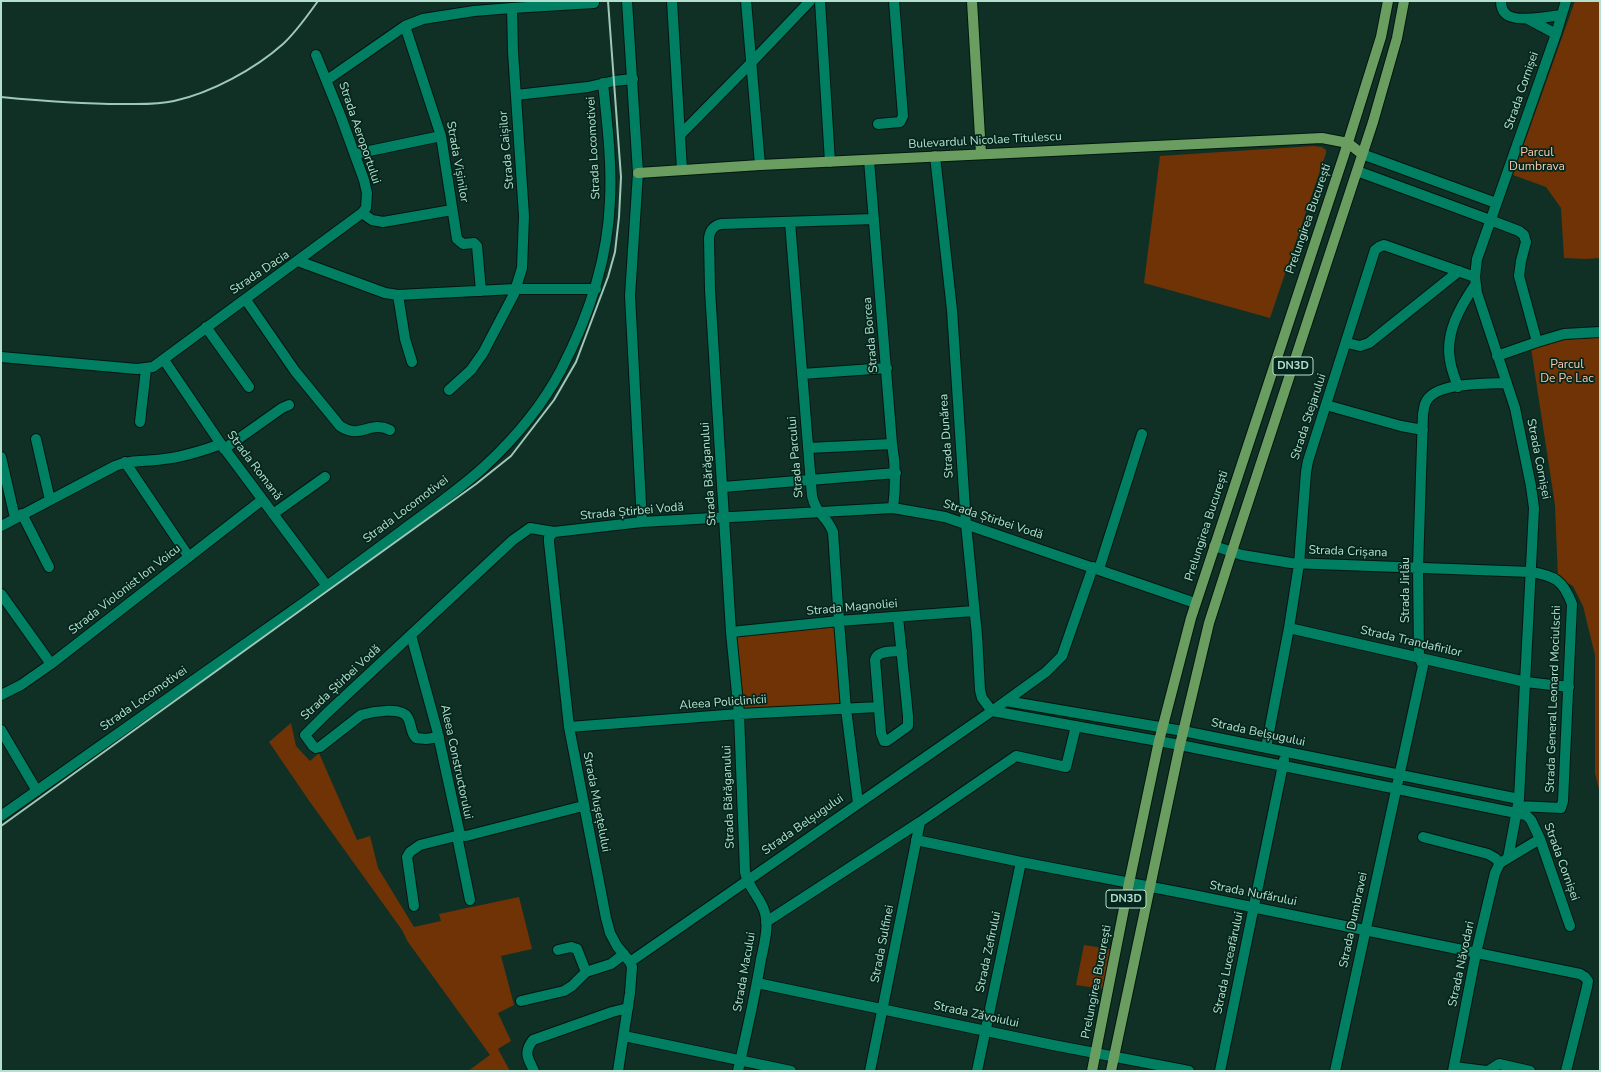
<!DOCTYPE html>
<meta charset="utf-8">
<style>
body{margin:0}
#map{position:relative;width:1601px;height:1072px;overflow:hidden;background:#103026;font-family:"Nunito Sans",sans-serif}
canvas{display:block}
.frame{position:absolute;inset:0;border:2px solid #b4e1cf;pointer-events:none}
</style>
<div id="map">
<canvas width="1601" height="1072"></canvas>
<div class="frame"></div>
</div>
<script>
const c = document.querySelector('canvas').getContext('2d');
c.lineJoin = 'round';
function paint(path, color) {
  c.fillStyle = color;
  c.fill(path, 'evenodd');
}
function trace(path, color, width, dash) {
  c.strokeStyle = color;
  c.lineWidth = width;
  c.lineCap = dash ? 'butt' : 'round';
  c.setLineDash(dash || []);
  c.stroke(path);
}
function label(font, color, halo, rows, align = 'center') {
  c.font = font + ' "Nunito Sans",sans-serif';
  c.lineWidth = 3.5;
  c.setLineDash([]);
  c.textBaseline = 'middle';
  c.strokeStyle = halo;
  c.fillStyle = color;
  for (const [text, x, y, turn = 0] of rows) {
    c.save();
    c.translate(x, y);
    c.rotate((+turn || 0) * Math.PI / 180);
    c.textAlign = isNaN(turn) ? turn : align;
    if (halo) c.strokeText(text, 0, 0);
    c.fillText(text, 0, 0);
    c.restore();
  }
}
const green = new Path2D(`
 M1575,1H1600V258L1587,259L1564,258L1561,208L1546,187L1513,175Z
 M1313,146L1322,147L1326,150V153L1270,318L1144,283L1160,156Z
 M1600,335V793L1595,773V655L1583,606L1573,586L1558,578L1555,505L1531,348L1551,339Z
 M839,621L846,709L739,714L731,632Z
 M291,723L296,746L310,761L319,753L357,840L370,836L378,868L414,927L441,921L439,914L519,897L532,949L501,956L514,1005L498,1013L511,1041L498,1049L510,1071H468L490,1055L408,942L402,930L310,802L269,742Z
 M1084,945L1110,949L1103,989L1076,985Z`);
const minor = new Path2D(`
 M627,1L638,173L630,296L642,522
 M672,1L682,170
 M746,1L760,165
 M820,1L830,162
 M1501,1C1501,5 1502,10 1505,13C1513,23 1549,17 1561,15
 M1528,19L1556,34
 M405,26L441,136L457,239L463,244L474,243L477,246L481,291
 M327,80L405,26L423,19L474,11L512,8L594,3
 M516,95L588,87L614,81L633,79
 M878,124L900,122L903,116L894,1
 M681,134L750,64L810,1
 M355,154L441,136
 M1362,154L1496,203
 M869,160L892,444C896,466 896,485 893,508
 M1357,171L1490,220L1519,231L1524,235L1526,242L1521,261L1519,276L1537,342L1497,356
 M362,213L372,220L383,222L452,210
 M790,222L812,496C816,514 826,515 833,532L839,621L846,709L858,803
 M298,261L385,293L398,295L515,289H596
 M398,295L405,339L412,362
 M246,300L295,371L340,426C361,440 369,420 390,430
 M206,327L249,387
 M1537,342L1564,334L1600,332
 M1347,343L1360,346L1369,343L1459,271
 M1,357L137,369L153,367L362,213L366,208L367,193L364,180L341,117L316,55
 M164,360L221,444L327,586
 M802,374L887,368
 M1458,387C1455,378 1451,369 1450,360C1445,333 1460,307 1475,285
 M449,390L471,370L483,353L514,294L522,268L524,216L513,52L512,8
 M1326,405L1401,426L1423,430
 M140,422L146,369
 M36,439L50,500
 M808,448L892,444
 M224,449L282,408L289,405
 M1,457L15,518
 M125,462L189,557
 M723,487L896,473
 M22,514L49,567
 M273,514L325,477
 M1,526L115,466C131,459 147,462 164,459C183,457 202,451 221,444
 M554,532L549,537V542L569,727L606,918L610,933L617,946L630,962L632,967L630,993L618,1071
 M1214,546L1242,555L1291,563L1531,572C1555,576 1563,580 1572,604L1563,801L1561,808L1518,806
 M1093,567L1062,656L1046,672L992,711L1180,745L1526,815L1531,820L1540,839L1570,926
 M1099,569L1142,434
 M1,594L51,664
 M898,617L908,716V726L887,741H884L881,733L875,660C877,650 893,652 902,651
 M1289,628L1526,682L1569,687
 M731,632L839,621L974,611
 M411,635L437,730L460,835
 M1,695L21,685L51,664L262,500
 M1006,701L1183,731L1519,799
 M569,727L739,714L879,707
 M1,730L37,791
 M439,737L426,739L416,738C410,732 412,725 408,718C402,706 371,712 361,715L320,747L316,748L313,746L305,735L327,713L513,540L530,528L554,532L642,522L893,508L945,517L1195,603
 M1266,748L1289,628L1299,564L1306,472L1308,461L1375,250L1379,247L1384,245L1475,277
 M1,816C96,748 193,681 289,613C326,587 363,559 400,532C428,511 459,490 485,466C514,439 542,406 561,370C588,318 608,260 610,200C612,161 607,122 603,83
 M457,836L470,900
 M1423,837L1488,854L1495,858L1500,863
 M916,840L1021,862L1193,895L1580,974L1585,977L1588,981L1587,987L1566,1071
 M1508,858L1519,799L1534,508L1531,486L1515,408L1477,293L1475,277L1477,259L1556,34L1566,1
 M414,906L407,857L410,852L420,845L460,835L466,836L583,806
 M766,922L920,822L1016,756L1066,767L1076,726
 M558,950L571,947L577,949L586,972
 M630,962L992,711L982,698L980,690L977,635L966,524L952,310L935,156
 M757,983L1053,1045L1189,1071
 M521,1001L564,991L572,986L586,972L611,964L624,954
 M624,1036L791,1071
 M1454,1067L1486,1071
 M534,1071C528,1058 523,1053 533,1040L612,1012L628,1008
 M738,1071C746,1034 755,997 761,959C764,945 769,927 765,913C761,898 748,888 745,872L739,714L731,632L710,290L709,238C710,230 713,226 721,224L874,219
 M870,1071L920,822
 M977,1071L1021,862
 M1220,1071L1284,760
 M1335,1071L1423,666L1419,657L1418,567L1423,414C1424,410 1424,405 1426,402C1435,382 1487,384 1506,383
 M1453,1071L1476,953L1495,873L1500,863L1540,839
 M1488,1071L1499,1064L1530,1071`);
const major = new Path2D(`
 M972,1L981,154
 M638,173L760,165L1322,138L1348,143L1362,154
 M1092,1071L1129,883L1159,741L1191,618L1344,155L1381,37L1388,1
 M1111,1071L1180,745L1209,623L1236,539L1373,122L1397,38L1404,1`);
const rail = new Path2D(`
 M1,97C42,101 82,104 122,104C139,104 157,105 174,101C211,93 255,69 283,44C297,31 307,16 318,1
 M1,826L476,484L511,456L554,400L576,362L608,277L615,252L619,217L621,177L608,1`);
const shields = [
 [1293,366,40],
 [1126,899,40]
];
const shieldNames = [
 ["DN3D",1293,366],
 ["DN3D",1126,899]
];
const streetNames = [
 ["Strada Cornișei",1522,91,-71],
 ["Strada Aeroportului",359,133,71],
 ["Bulevardul Nicolae Titulescu",985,141,-3],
 ["Strada Locomotivei",594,148,-93],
 ["Strada Caișilor",507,150,-95],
 ["Strada Vișinilor",457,162,80],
 ["Prelungirea București",1309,219,-71],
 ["Strada Dacia",260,273,-34],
 ["Strada Borcea",871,335,-95],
 ["Strada Stejarului",1309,417,-72],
 ["Strada Dunărea",947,436,-94],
 ["Strada Parcului",796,457,-95],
 ["Strada Cornișei",1538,459,79],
 ["Strada Romană",254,466,53],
 ["Strada Bărăganului",709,474,-94],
 ["Strada Locomotivei",406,510,-37],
 ["Strada Știrbei Vodă",632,512,-5],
 ["Strada Știrbei Vodă",993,520,18],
 ["Prelungirea București",1207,526,-72],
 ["Strada Crișana",1348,552,2],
 ["Strada Violonist Ion Voicu",125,590,-38],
 ["Strada Jirlău",1406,590,-90],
 ["Strada Magnoliei",852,608,-5],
 ["Strada Trandafirilor",1411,642,13],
 ["Strada Știrbei Vodă",341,683,-43],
 ["Strada Locomotivei",144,699,-35],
 ["Strada General Leonard Mociulschi",1554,699,-88],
 ["Aleea Policlinicii",723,703,-4],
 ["Strada Belșugului",1258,733,12],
 ["Aleea Constructorului",456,762,78],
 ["Strada Bărăganului",729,797,-92],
 ["Strada Mușețelului",596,802,79],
 ["Strada Belșugului",803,825,-35],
 ["Strada Cornișei",1561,862,70],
 ["Strada Nufărului",1253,894,11],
 ["Strada Dumbravei",1354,920,-78],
 ["Strada Sulfinei",883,944,-79],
 ["Strada Zefirului",989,952,-78],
 ["Strada Luceafărului",1229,963,-78],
 ["Strada Năvodari",1462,964,-78],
 ["Strada Macului",745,972,-80],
 ["Prelungirea București",1097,982,-79],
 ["Strada Zăvoiului",976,1015,12]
];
const parkNames = [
 ["Parcul",1537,153],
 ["Dumbrava",1537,167],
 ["Parcul",1567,365],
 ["De Pe Lac",1567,379]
];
paint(green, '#703306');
trace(minor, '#00170f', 12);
trace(major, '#00170f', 12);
trace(minor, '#007f62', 10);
trace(major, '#6a9e61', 10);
trace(rail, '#9ec9b8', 2);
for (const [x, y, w] of shields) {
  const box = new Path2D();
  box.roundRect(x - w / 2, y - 9, w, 18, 3);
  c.fillStyle = '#05261c';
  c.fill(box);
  trace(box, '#b4e1cf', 1);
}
label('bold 11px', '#b4e1cf', null, shieldNames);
label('12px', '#b4e1cf', '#05261c', streetNames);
label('12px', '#fcc7aa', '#05261c', parkNames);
</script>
